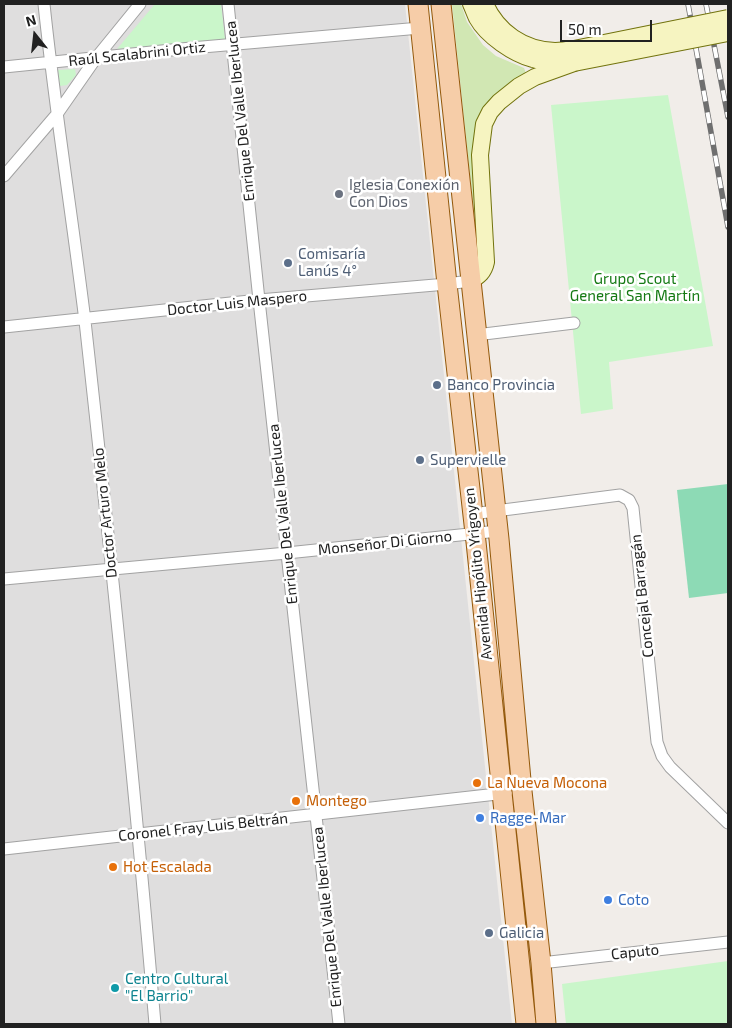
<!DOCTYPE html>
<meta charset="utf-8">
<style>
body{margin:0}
#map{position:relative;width:732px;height:1028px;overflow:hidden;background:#f1ede9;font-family:"Exo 2",sans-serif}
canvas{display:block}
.frame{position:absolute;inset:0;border:5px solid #212121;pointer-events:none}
.north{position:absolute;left:10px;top:10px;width:50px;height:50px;-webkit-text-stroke:4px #fff;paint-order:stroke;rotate:344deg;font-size:14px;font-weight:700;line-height:20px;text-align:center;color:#212121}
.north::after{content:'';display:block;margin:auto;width:18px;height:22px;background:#212121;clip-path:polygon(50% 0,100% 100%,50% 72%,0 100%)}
.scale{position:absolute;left:560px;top:20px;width:92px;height:22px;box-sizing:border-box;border:2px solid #212121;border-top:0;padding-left:6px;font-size:15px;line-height:18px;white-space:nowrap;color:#212121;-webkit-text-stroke:4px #fff;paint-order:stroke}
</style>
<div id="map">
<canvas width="732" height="1028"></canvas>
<div class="frame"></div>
<div class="north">N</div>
<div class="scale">50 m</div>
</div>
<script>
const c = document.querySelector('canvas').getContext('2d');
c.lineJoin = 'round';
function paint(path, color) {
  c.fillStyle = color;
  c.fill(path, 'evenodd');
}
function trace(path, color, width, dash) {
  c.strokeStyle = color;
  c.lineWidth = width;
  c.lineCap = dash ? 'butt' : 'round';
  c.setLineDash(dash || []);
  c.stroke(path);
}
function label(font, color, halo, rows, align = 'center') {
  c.font = font + ' "Exo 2",sans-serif';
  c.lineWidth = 5;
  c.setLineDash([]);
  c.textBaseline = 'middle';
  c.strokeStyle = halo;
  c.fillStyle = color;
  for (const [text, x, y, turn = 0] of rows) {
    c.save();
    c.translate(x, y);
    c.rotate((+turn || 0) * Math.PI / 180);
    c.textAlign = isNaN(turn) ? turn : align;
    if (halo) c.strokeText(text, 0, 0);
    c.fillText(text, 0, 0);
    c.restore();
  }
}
const residential = new Path2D(`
 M4,4H405L512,1024H4Z`);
const grass = new Path2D(`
 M452,4H461L467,22L483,45L496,56L524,68L526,73L518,79L476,128L473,142L474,215Z`);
const park = new Path2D(`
 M155,4H221L225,39L117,49Z
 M75,69L76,75L67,85L60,86L58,70Z
 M668,95L713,346L609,362L613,409L581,414L551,105Z
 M728,961V1024H566L562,984Z`);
const pitch = new Path2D(`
 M728,484V593L689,598L677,490Z`);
const minor = new Path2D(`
 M44,4C55,110 72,215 85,321C111,555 135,790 155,1024
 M228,4L259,300L339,1024
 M4,67L191,48L420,28
 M4,176L57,114L96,58L140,4
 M4,327L259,300L447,284L470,281
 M476,335L574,323
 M472,514L620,495L629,500L633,508L657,742L662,756L670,767L728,823
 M4,579L287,553L498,531
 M4,849L506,793
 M541,963L728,942`);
const secondary = new Path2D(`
 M471,4C473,8 475,14 477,18C487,36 514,54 533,59C543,62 554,62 564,63
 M485,4C498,32 523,50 555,51C561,51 568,50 574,49
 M470,281C479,276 484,272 486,262L480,155L484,124L490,112L499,102L519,86L535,77L574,63`);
const primary = new Path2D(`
 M418,4L447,284L476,542L526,1024
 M441,4L499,539L522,791L541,963L546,1024`);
const rail = new Path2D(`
 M688,4L728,227
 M706,4L728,117`);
const secondaryBridge = new Path2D(`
 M574,49L728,18
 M574,63L728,33`);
const markers = [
 [339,194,5,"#6b7280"],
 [288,263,5,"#5c6f8a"],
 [437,385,5,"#5c6f8a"],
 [420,460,5,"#5c6f8a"],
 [477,783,5,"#e8710a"],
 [296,801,5,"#e8710a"],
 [480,818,5,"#3f7fe0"],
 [113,867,5,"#e8710a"],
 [608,900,5,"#3f7fe0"],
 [489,933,5,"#5c6f8a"],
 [115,988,5,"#0f9aa8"]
];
const streetNames = [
 ["Raúl Scalabrini Ortiz",137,54,-6],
 ["Enrique Del Valle Iberlucea",240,111,-96],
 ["Doctor Luis Maspero",237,303,-6],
 ["Doctor Arturo Melo",105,513,-96],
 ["Enrique Del Valle Iberlucea",283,514,-96],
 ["Monseñor Di Giorno",385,543,-6],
 ["Avenida Hipólito Yrigoyen",478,574,-96],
 ["Concejal Barragán",642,596,-96],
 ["Coronel Fray Luis Beltrán",203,827,-6],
 ["Enrique Del Valle Iberlucea",327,917,-96],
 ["Caputo",635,952,-6]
];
const worshipNames = [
 ["Iglesia Conexión",349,185],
 ["Con Dios",349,202]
];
const serviceNames = [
 ["Comisaría",298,254],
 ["Lanús 4°",298,271],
 ["Banco Provincia",447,385],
 ["Supervielle",430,460],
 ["Galicia",499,933]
];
const parkNames = [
 ["Grupo Scout",635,279],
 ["General San Martín",635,296]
];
const foodNames = [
 ["La Nueva Mocona",487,783],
 ["Montego",306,801],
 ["Hot Escalada",123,867]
];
const shopNames = [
 ["Ragge-Mar",490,818],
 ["Coto",618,900]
];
const cultureNames = [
 ["Centro Cultural",125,979],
 ["\"El Barrio\"",125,996]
];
paint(residential, '#dfdede');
paint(grass, '#d1e7b3');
paint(park, '#caf6ca');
paint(pitch, '#8ddab5');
trace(minor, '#a2a2a2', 13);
trace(secondary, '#72730d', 18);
trace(primary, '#94590b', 21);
trace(minor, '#fff', 11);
trace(secondary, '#f6f4c1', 16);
trace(primary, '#f6cda8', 19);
trace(rail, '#6f6f6f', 5.5);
trace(rail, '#fff', 4, [11]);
trace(secondaryBridge, '#72730d', 18, []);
trace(secondaryBridge, '#f6f4c1', 16);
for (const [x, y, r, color] of markers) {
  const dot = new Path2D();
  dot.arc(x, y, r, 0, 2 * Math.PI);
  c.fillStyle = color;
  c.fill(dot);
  trace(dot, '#fff', 2);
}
label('15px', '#212121', '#fff', streetNames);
label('15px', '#5b616d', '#fff', worshipNames, 'left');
label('15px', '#4e5e75', '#fff', serviceNames, 'left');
label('15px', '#157a14', '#fff', parkNames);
label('15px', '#c56008', '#fff', foodNames, 'left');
label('15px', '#366cbe', '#fff', shopNames, 'left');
label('15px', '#0d838f', '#fff', cultureNames, 'left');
</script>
